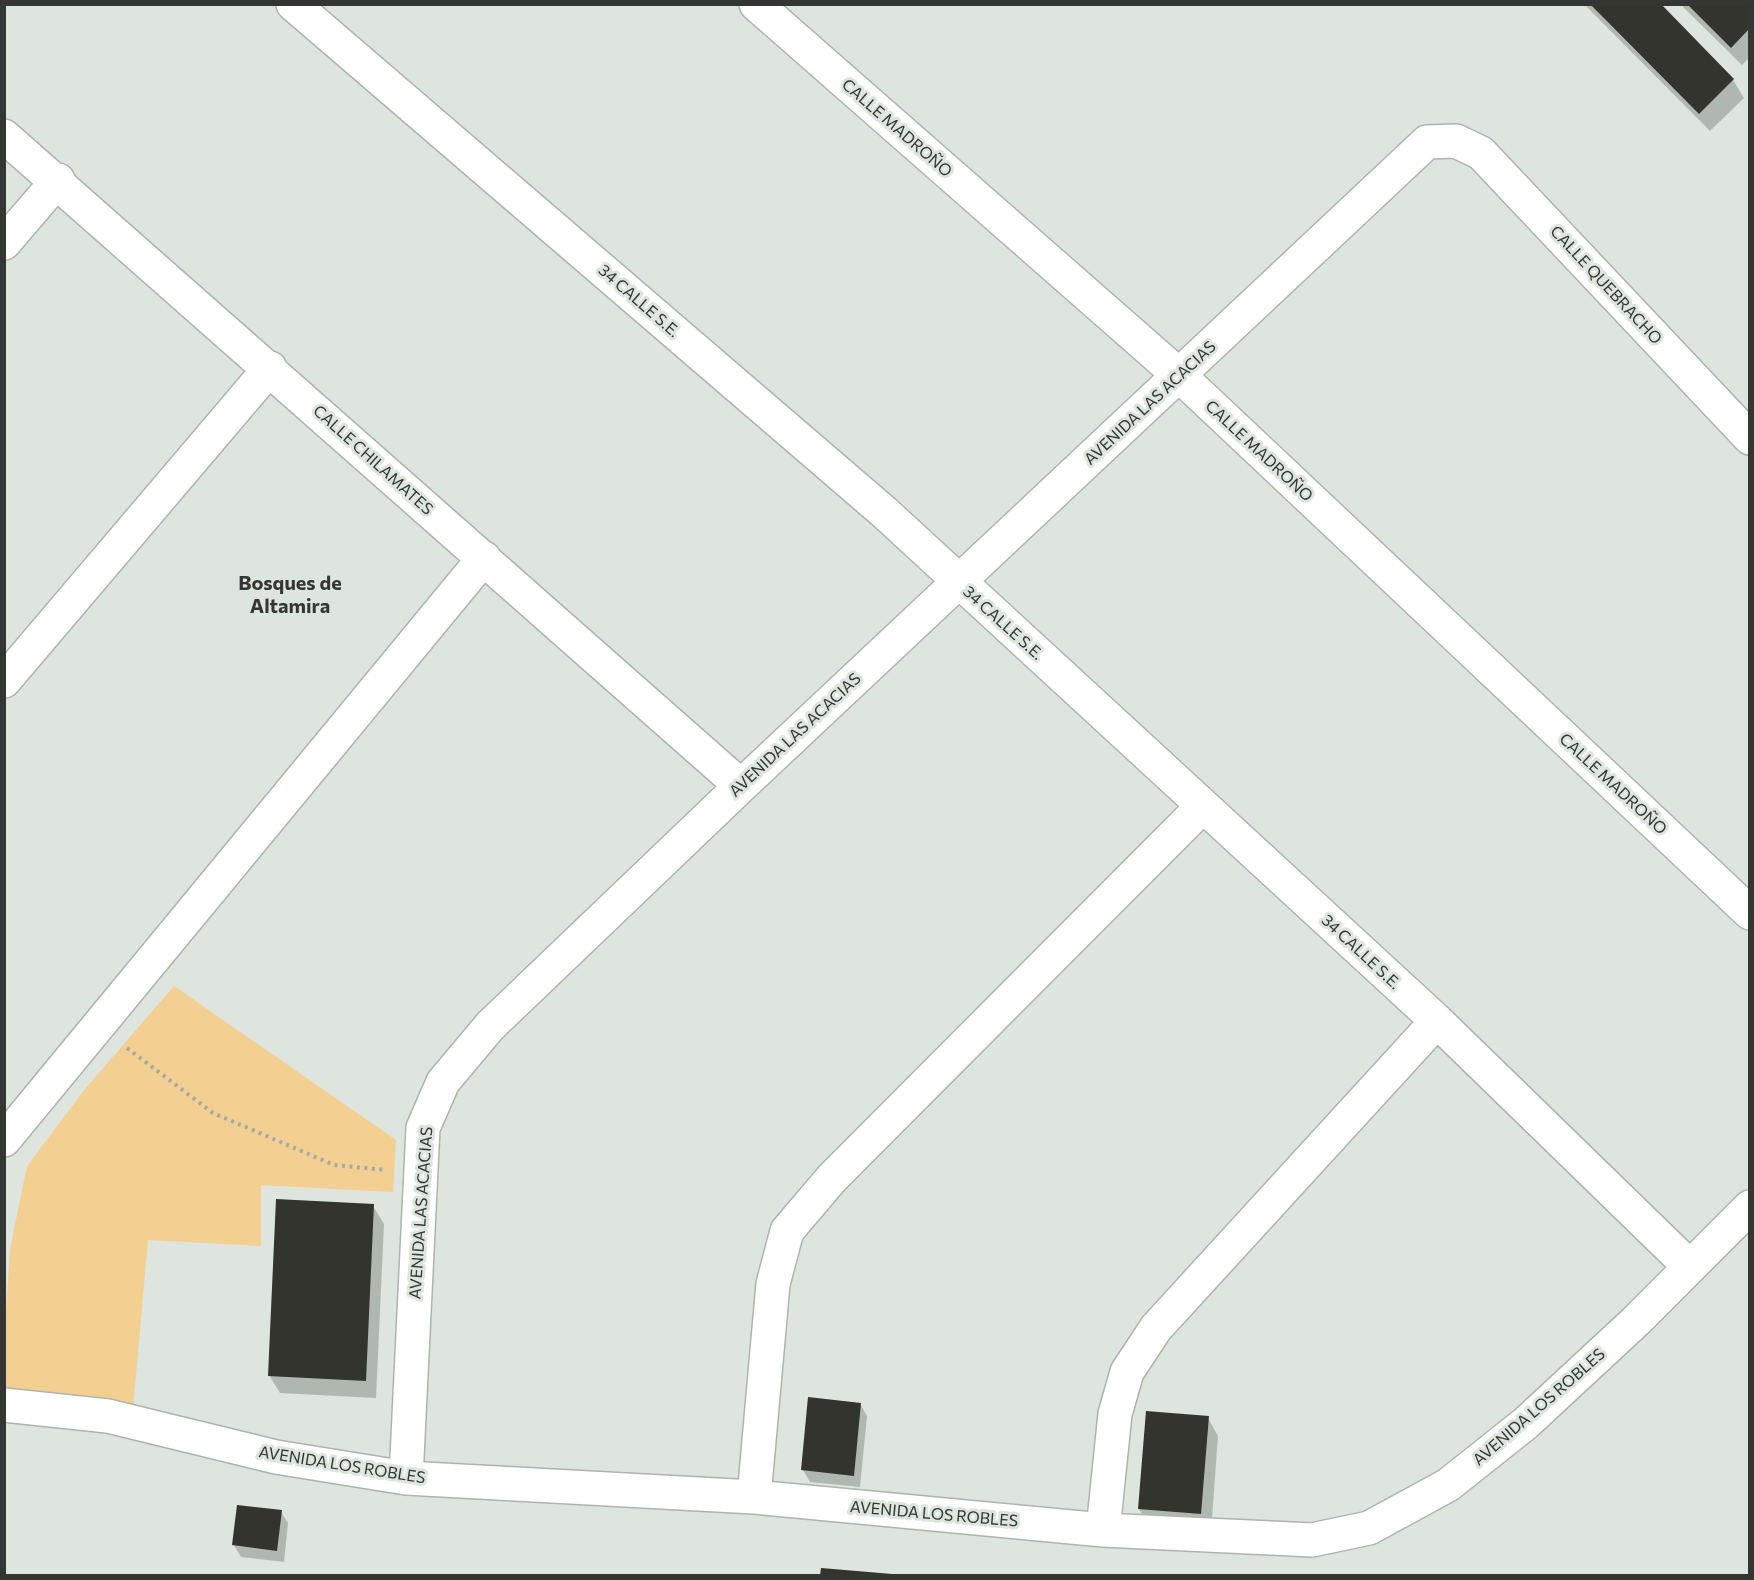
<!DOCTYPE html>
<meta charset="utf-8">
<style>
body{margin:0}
#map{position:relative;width:1754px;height:1580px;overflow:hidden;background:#dde5de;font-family:Commissioner,sans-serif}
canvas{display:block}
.frame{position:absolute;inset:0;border:6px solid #333633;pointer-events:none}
</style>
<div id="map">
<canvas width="1754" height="1580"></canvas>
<div class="frame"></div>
</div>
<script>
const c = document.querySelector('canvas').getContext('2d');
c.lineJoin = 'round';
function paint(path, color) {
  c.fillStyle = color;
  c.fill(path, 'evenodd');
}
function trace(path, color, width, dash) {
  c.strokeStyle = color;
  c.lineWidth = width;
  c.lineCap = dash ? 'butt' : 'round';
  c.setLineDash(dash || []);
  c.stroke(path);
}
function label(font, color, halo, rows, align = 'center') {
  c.font = font + ' Commissioner,sans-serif';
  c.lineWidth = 6;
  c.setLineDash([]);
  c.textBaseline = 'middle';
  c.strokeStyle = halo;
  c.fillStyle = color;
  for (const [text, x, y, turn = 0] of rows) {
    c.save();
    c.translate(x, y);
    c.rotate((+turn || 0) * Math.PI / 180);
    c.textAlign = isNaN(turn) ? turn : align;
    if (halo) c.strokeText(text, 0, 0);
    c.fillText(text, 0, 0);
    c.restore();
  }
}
const green = new Path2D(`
 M174,986L396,1140L393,1192L261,1185V1246L148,1240L133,1409L5,1388V1328L10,1249L27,1166L85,1089Z`);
const shadow = new Path2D(`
 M1584,4H1659L1733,80L1744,98L1710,131Z
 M1680,4H1750V57L1742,65Z
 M373,1206L384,1224L376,1398L280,1393L269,1375Z
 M860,1404L867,1416L860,1487L810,1482L803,1470Z
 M1208,1418L1218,1436L1211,1532L1150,1527L1139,1509Z
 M281,1512L288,1523L284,1562L241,1557L234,1545Z`);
const building = new Path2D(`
 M1590,4H1661L1734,79L1699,114Z
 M1687,4H1750V28L1731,48Z
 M276,1199L374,1204L366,1381L268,1376Z
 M808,1397L861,1403L854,1476L801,1470Z
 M1146,1411L1209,1416L1201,1514L1138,1509Z
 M237,1505L282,1510L277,1551L232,1545Z
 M821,1568L892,1574V1576H820Z`);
const path = new Path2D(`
 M127,1048L213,1113L334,1165L386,1170`);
const minor = new Path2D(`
 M293,4L884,512L1437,1021L1690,1267
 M756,4L1180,376L1750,913
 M4,136L741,786
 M4,243L58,180
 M4,681L270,368
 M4,1140L484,558
 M4,1405L108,1416L276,1457L406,1478L754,1497L1103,1530L1312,1540L1369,1528L1448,1485L1526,1423L1636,1321L1750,1207
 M406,1478L423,1128L443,1082L490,1026L741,786L1427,142L1456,141L1481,153L1750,438
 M754,1497L773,1284L787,1231L832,1178L1203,806
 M1103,1530L1115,1414L1127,1372L1156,1328L1437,1021`);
const streetNames = [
 ["CALLE MADROÑO",897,128,41],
 ["CALLE QUEBRACHO",1606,285,47],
 ["34 CALLE S.E.",639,301,41],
 ["AVENIDA LAS ACACIAS",1150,403,-43],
 ["CALLE MADROÑO",1259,451,43],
 ["CALLE CHILAMATES",373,460,42],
 ["34 CALLE S.E.",1003,623,42],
 ["AVENIDA LAS ACACIAS",795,735,-43],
 ["CALLE MADROÑO",1613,784,43],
 ["34 CALLE S.E.",1361,952,43],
 ["AVENIDA LAS ACACIAS",421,1213,-86],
 ["AVENIDA LOS ROBLES",1539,1407,-41],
 ["AVENIDA LOS ROBLES",342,1465,9],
 ["AVENIDA LOS ROBLES",934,1514,5]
];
const quarterNames = [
 ["Bosques de",290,583],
 ["Altamira",290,606]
];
paint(green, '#f3cf92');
paint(shadow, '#0003');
paint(building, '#33342d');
trace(minor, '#adb4ae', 36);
trace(path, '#a4aaa4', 4, [3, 4.5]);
trace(minor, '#fff', 33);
label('16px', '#333633', '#dde5de', streetNames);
label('bold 20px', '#333633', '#dde5de', quarterNames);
</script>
